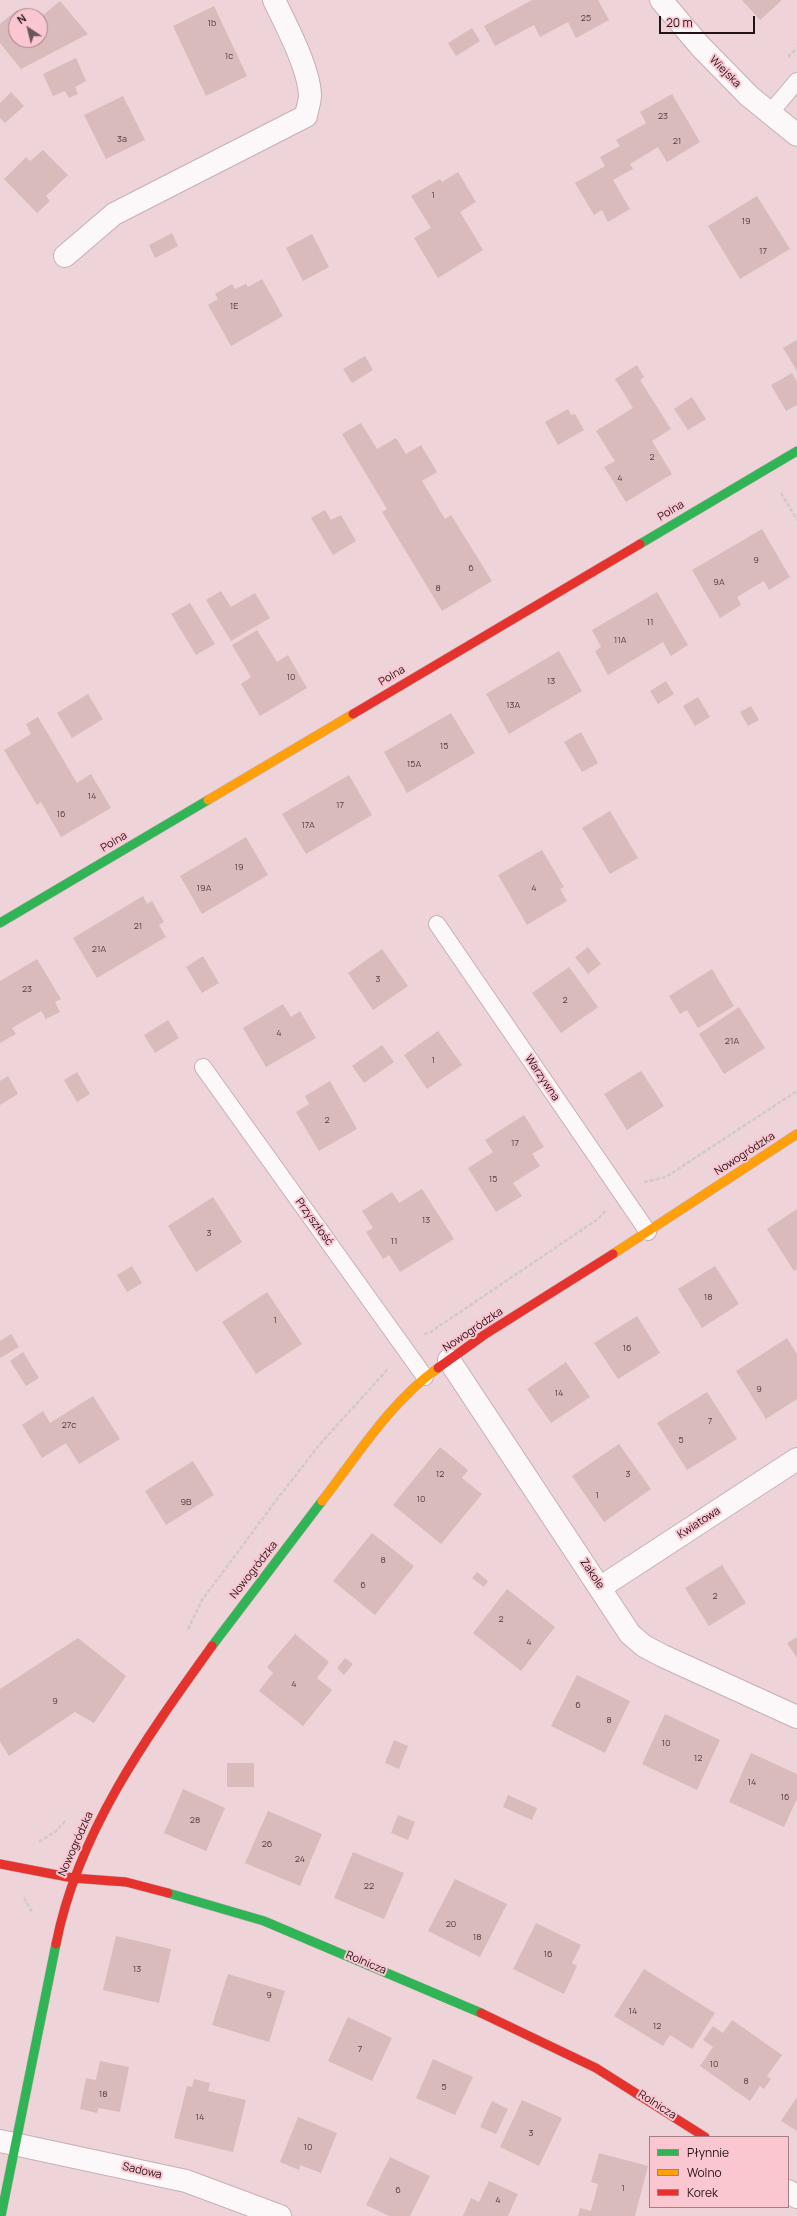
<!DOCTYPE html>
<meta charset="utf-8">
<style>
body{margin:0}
#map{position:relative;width:797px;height:2216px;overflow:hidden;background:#eed3d8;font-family:Manrope,sans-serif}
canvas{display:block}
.legend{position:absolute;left:649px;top:2136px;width:140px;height:72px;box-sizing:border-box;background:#fac7d1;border:1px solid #a47f86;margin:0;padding:5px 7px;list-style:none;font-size:12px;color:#231216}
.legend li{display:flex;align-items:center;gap:8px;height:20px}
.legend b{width:20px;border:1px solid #a47f86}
.north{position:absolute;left:8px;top:8px;width:40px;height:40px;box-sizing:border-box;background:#fac7d1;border:1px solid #a47f86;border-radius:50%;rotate:325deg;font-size:11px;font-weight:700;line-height:16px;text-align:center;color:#231216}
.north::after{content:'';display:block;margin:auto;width:14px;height:18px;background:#6a565a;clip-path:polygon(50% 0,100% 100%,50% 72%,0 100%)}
.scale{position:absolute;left:659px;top:16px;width:96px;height:18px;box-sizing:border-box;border:2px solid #231216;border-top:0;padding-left:5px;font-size:12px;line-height:14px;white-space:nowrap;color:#231216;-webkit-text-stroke:3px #fac7d1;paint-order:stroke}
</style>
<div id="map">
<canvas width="797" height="2216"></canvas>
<ul class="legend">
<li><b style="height:5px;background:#30b455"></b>Płynnie</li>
<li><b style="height:5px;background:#ff9f0a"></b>Wolno</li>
<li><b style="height:5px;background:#e5322d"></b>Korek</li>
</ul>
<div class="north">N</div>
<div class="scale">20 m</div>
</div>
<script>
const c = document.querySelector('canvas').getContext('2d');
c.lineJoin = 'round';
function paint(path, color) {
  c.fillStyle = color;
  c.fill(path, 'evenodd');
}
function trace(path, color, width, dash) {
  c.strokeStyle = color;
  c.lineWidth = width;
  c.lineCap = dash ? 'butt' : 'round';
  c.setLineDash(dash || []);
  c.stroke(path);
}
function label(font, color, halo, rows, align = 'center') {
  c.font = font + ' Manrope,sans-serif';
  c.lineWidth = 4;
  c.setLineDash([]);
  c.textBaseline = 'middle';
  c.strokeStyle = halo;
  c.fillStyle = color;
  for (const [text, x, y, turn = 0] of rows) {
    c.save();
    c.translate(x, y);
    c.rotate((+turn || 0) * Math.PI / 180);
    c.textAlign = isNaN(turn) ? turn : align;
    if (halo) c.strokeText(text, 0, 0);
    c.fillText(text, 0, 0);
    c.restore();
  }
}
const building = new Path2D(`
 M532,0H598L609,20L576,38L568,22L540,37L534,25L495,46L484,26Z
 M742,0H782L760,20Z
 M60,1L88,34L21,69L0,43V24L17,10L22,16H16V40H40V18Z
 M214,6L247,76L206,96L173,26Z
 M472,28L480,41L456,56L448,43Z
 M76,58L86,81L75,87L78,94L69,98L65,91L53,96L43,74Z
 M11,92L24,106L5,123L0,118V103Z
 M672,94L700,142L667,162L658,147L630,164L633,169L613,180L630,209L608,222L602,210L594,215L575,183L605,166L600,157L620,146L616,140L646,123L640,112Z
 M123,96L145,140L106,159L84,115Z
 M43,150L68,175L46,196L50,201L37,213L4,179L26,157L30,161Z
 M458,172L476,202L460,212L483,250L438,278L414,238L431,228L411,196L440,179L442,182Z
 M757,196L790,249L740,279L708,226Z
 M172,233L178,246L155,258L149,245Z
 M312,234L329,267L303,281L286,248Z
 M262,279L283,316L231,346L208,305L218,299L215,294L232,284L235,289L246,284L248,287Z
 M797,340V371L783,348Z
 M365,356L373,370L352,383L343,369Z
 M637,365L644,377L640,380L671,429L652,441L672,474L626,502L604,467L615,461L596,431L633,408L615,379Z
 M792,373L797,382V405L786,411L771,385Z
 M692,397L706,419L688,430L674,409Z
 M568,409L571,415L575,414L584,430L558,445L545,422Z
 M361,423L377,449L396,438L406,454L421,445L437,472L422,481L445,519L451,515L492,581L442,611L382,512L387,509L342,434Z
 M325,510L331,520L341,515L356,541L333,555L311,518Z
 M762,529L790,577L769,590L764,581L737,597L741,605L720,618L692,570Z
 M221,591L231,607L255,593L270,618L231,641L206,600Z
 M657,592L688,645L671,656L663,642L608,675L595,651L601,647L592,630Z
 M190,603L215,644L196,655L171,614Z
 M257,630L277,662L288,655L307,688L260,716L241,684L251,677L232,645Z
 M559,651L582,691L509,734L486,694Z
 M666,681L674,694L658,704L650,691Z
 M88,694L103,719L72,738L57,713Z
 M698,697L710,717L695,726L683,706Z
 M751,706L759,720L748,726L740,712Z
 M451,713L475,753L407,793L384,752Z
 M38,717L77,783L91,774L111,808L61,837L41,802L37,805L4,750L31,734L26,724Z
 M581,732L598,763L582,772L564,742Z
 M349,775L372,815L306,854L282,814Z
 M610,811L638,858L610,874L582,828Z
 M246,837L268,875L202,914L180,876Z
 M542,850L564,887L560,889L567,901L527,925L498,875Z
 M143,896L147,904L152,901L164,922L159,925L166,937L97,978L73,938Z
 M588,947L601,964L588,974L575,957Z
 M382,949L408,986L373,1010L348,973Z
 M203,956L219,983L202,993L186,967Z
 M37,959L61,999L55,1002L60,1012L46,1019L41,1011L12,1028L16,1034L0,1043V981Z
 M569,967L598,1007L561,1033L532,993Z
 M712,969L734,1006L698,1028L687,1010L680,1014L669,996Z
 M283,1004L291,1017L300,1011L316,1038L266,1067L243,1028Z
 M739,1007L765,1048L724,1074L699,1034Z
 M168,1020L179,1038L155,1053L144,1035Z
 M438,1031L462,1065L427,1089L404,1055Z
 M382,1045L394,1062L364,1083L352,1066Z
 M641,1071L664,1106L627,1130L604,1094Z
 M77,1072L90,1094L77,1102L64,1080Z
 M8,1076L18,1094L0,1105V1081Z
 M330,1081L357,1129L319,1151L296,1112L309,1104L305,1096Z
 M524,1115L544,1147L532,1154L540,1166L513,1183L522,1196L496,1212L468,1168L493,1152L485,1140Z
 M422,1189L454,1239L400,1272L389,1255L383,1259L366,1232L373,1228L362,1211L392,1192L399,1203Z
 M213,1197L242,1242L196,1272L168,1226Z
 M797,1209V1269L794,1271L767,1229Z
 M132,1266L142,1283L127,1292L117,1275Z
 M715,1266L739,1304L702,1328L678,1289Z
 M267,1292L302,1344L256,1374L222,1322Z
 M637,1316L660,1353L618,1379L594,1343Z
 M11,1334L19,1347L0,1358V1341Z
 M787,1338L797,1354V1399L766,1419L736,1371Z
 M23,1352L39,1378L26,1386L10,1361Z
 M566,1362L590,1397L551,1423L527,1389Z
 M707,1392L737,1439L687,1470L657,1423Z
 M93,1396L120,1439L79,1464L66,1443L42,1458L22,1425L43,1411L50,1423Z
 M619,1444L651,1489L604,1522L572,1476Z
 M440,1447L468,1470L462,1478L482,1494L441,1544L393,1505Z
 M193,1461L214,1495L166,1525L145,1491Z
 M372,1533L414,1566L375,1615L333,1581Z
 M722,1565L746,1603L709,1626L685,1588Z
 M477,1572L488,1581L484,1587L472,1578Z
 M507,1589L555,1627L521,1671L473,1633Z
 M295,1634L329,1662L317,1678L332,1690L303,1726L259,1691L273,1673L267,1667Z
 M797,1637V1658L787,1643Z
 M78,1638L126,1676L94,1723L75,1712L9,1756L0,1742V1689Z
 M345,1658L353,1664L344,1675L337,1668Z
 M577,1675L630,1701L605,1753L551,1726Z
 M665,1714L720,1740L697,1790L642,1764Z
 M394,1740L408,1746L399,1769L385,1763Z
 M751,1753L797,1774V1799L784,1827L729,1802Z
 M227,1763H254V1787H227Z
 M183,1789L225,1808L206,1851L164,1833Z
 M508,1795L537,1808L532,1820L503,1807Z
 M268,1811L322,1834L300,1886L245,1863Z
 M398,1815L415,1822L408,1840L391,1833Z
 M353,1852L404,1873L384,1919L334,1898Z
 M455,1879L507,1904L480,1957L428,1931Z
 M536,1923L581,1945L572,1963L577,1966L564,1994L513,1969Z
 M116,1936L171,1949L159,2003L103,1990Z
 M644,1969L715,2013L692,2049L670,2035L663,2046L614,2016Z
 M228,1974L285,1991L269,2042L212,2025Z
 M348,2017L392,2038L372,2081L328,2061Z
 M732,2020L782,2055L767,2076L771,2079L764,2089L760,2086L750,2101L700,2066L713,2047L703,2040L713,2026L723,2033Z
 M433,2059L473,2077L455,2115L416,2098Z
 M100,2061L129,2067L120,2112L99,2108L97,2113L80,2109L86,2078L96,2080Z
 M194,2079L210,2083L208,2091L246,2100L233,2152L174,2138L187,2086L192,2087Z
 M797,2097V2131L781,2121Z
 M522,2100L562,2118L539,2166L500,2147Z
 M492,2101L508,2109L496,2134L480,2127Z
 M298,2117L337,2133L321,2173L300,2165L299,2170L280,2162Z
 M599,2153L648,2166L635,2216H578L580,2208L591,2211L598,2184L591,2182Z
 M390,2157L430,2176L410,2216H389L366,2205Z
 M489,2181L518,2194L508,2216H463L471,2198L479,2202Z`);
const path = new Path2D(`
 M788,57L797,48
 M781,493L797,520
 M644,1182L666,1177L797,1091
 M424,1334L429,1333L598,1219L605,1211
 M188,1629L202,1600L278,1498L320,1444L388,1369
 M39,1842L56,1831L66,1820
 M24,1898L33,1914`);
const lane = new Path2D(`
 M770,113L797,81
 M437,924L648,1232
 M203,1067L425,1377`);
const street = new Path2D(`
 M661,0L700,46L749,96L797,135
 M65,256L114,214L306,116C307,109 310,102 310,95C309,68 286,25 274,0
 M449,1360L630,1634L644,1646L663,1656L797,1717
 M601,1587L797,1459
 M0,2141L186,2181L280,2216
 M788,2191L797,2197`);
const fast = new Path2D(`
 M640,544L797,451
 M0,923L208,800
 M212,1646L322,1501
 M168,1893L264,1921L481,2013
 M1,2216L56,1944`);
const slow = new Path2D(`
 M208,800L353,714
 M613,1254L797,1134
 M322,1501C357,1456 391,1401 438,1368`);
const jam = new Path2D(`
 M353,714L640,544
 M438,1368L484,1335L613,1254
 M0,1864L73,1878L126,1882L168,1893
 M56,1944C78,1832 146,1738 212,1646
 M481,2013L596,2068L705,2137`);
const numberNames = [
 ["25",586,18],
 ["1b",212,23],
 ["1c",229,56],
 ["23",663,116],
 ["3a",122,139],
 ["21",677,141],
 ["1",433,195],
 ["19",746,221],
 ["17",763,251],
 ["1E",234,306],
 ["2",652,457],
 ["4",620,478],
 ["9",756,560],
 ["6",471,568],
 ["9A",719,582],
 ["8",438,588],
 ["11",650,622],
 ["11A",620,640],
 ["10",291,677],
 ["13",551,681],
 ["13A",513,705],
 ["15",444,746],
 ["15A",414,764],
 ["14",92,796],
 ["17",340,805],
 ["16",61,814],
 ["17A",308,825],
 ["19",239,867],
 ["19A",204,888],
 ["4",534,888],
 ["21",138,926],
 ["21A",99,949],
 ["3",378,979],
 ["23",27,989],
 ["2",565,1000],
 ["4",279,1033],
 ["21A",732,1041],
 ["1",433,1060],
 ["2",327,1120],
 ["17",515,1143],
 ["15",493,1179],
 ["13",426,1220],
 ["3",209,1233],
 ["11",394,1241],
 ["18",708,1297],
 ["1",275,1320],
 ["16",627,1348],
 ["9",759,1389],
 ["14",559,1393],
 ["7",710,1421],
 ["27c",69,1425],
 ["5",681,1440],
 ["12",440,1474],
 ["3",628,1474],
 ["1",597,1495],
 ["10",421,1499],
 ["9B",186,1502],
 ["8",383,1560],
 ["6",363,1585],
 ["2",715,1596],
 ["2",501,1619],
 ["4",529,1642],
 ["4",294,1684],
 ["9",55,1701],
 ["6",578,1705],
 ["8",609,1720],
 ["10",666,1743],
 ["12",698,1758],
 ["14",752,1782],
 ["16",785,1797],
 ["28",195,1820],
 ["26",267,1844],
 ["24",300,1859],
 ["22",369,1886],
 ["20",451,1924],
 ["18",477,1937],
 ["16",548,1954],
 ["13",137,1969],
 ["9",269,1995],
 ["14",633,2011],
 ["12",657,2026],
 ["7",360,2049],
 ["10",714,2064],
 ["8",746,2081],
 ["5",444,2087],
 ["18",103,2094],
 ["14",200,2117],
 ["3",531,2133],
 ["10",308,2147],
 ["1",623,2188],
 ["6",398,2190],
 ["4",498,2200]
];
const streetNames = [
 ["Wiejska",725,72,45],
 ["Polna",671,511,-31],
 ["Polna",392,676,-31],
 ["Polna",114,842,-31],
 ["Warzywna",542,1078,56],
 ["Nowogródzka",745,1154,-33],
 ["Przyszłość",314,1222,54],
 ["Nowogródzka",473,1330,-34],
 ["Kwiatowa",699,1523,-33],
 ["Nowogródzka",254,1570,-52],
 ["Zakole",592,1574,56],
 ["Nowogródzka",76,1844,-66],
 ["Rolnicza",366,1963,23],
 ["Rolnicza",657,2105,33],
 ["Sadowa",142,2171,13]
];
paint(building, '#dabbbc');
trace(lane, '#c5b0b4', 18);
trace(street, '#c5b0b4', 24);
trace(fast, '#c5b0b4', 10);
trace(slow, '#c5b0b4', 10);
trace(jam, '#c5b0b4', 10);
trace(path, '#d1cacb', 2.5, [4, 2]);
trace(lane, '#fcf8f9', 16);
trace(street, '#fcf8f9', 22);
trace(fast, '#30b455', 9);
trace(slow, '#ff9f0a', 9);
trace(jam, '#e5322d', 9);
label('9px', '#523d40', null, numberNames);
label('11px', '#231216', '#fac7d1', streetNames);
</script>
